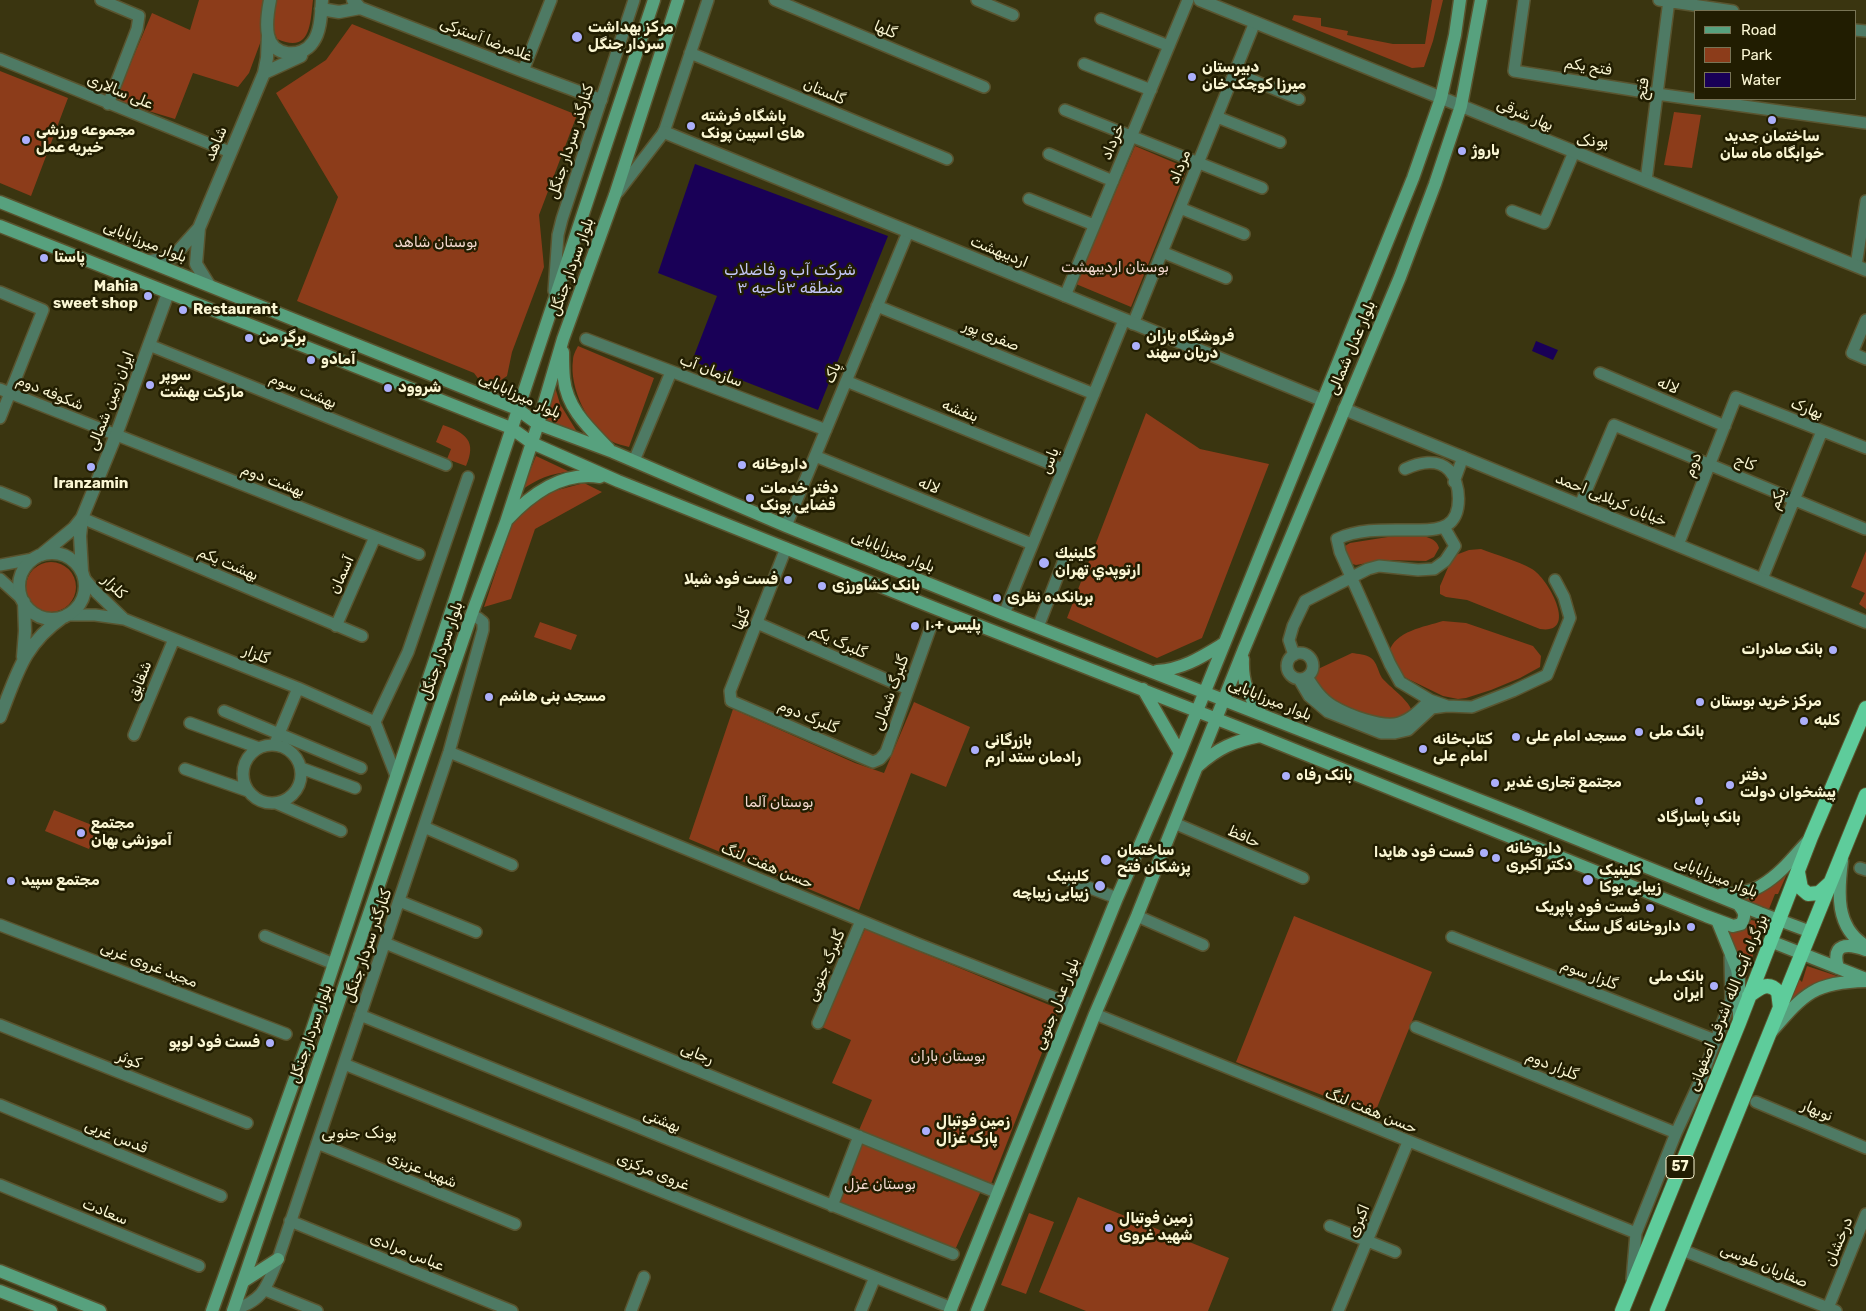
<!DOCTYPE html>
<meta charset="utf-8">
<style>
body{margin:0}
#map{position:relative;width:1866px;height:1311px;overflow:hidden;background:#3a3510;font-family:Rubik,sans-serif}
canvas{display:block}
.legend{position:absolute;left:1694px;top:10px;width:162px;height:90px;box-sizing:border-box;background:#211d01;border:1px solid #787455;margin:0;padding:6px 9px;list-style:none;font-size:15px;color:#faf6d3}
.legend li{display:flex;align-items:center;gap:10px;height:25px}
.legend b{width:25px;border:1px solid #787455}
</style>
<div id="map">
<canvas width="1866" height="1311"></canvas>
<ul class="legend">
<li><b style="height:6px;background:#57a17e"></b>Road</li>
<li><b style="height:14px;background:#8c3c1a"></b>Park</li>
<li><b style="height:14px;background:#190057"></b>Water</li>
</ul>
</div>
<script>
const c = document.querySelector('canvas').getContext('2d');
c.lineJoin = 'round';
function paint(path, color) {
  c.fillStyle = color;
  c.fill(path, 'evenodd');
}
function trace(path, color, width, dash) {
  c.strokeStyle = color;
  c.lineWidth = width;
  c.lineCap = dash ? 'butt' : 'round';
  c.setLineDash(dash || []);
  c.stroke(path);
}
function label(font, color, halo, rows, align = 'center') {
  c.font = font + ' Rubik,Cairo,sans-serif';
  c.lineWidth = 5;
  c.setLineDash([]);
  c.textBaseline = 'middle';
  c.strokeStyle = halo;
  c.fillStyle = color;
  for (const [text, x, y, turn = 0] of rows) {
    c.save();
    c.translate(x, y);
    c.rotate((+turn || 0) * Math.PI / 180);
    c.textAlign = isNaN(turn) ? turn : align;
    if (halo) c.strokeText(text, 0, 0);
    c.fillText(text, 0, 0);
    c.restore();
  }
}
const green = new Path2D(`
 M199,0H266L262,38L249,73L238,87L193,73L175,119L119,102L117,95L152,13L190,30Z
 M276,0H313C310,24 311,54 277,39C271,26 274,14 276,0Z
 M1432,0H1443L1433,41L1424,67L1412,68L1292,20L1294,15L1321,18V26L1348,31L1347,35L1393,44H1425Z
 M352,24L577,115L539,215L544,267L512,352L507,376L498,382L480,381L474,373L297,301L338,197L276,93L326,60Z
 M0,71L68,98L31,196L0,183Z
 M1674,112L1701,115L1692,168L1664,165Z
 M1135,146L1187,168L1131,307L1076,284Z
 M578,346L654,378L629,447C623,445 616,444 611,441C588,426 569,388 573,360C573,355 576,350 578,346Z
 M555,387L560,404L579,435L544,423Z
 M1146,413L1200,449L1269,464L1202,638L1157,658L1067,618Z
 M443,425C466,433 477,441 466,466L447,459L451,449L436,442Z
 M536,456L570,472C551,473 537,479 522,490Z
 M584,483L602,492L535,529L511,599L484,607L512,524L535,501L554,491Z
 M1394,536C1407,536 1435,532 1439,548L1434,557L1426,561L1384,560L1356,565L1349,563L1344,551L1345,546L1350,543Z
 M1481,549C1496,555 1518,561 1532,569C1549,579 1579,635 1540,629L1467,600L1446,597L1440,594V586L1453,556L1469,550Z
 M1866,551V609L1859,604L1865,593L1851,587Z
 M26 587a25 25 0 1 1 50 0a25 25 0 1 1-50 0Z
 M1443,621L1466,623L1533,646L1541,656L1540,667L1520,678L1491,690L1466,698L1458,699L1443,696L1404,677L1389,652C1395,631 1424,627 1443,621Z
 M540,622L577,635L571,650L534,637Z
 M1352,653C1358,654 1366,654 1371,658C1377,662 1378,672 1382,678C1390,687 1408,700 1411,709C1407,713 1400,718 1394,719C1379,722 1320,698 1314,683C1313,681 1313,677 1313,675L1318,669Z
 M914,702L970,727L946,787L911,773L859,910L689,839L733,709L855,763L884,773Z
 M54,810L97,827L89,849L45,831Z
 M1791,865L1778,894H1775L1769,909L1736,898Z
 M1294,916L1432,972L1374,1115L1236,1062Z
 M1751,920L1760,922L1753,949V955L1741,995C1741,963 1742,959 1724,932C1736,935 1744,930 1751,920Z
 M865,929L1059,1009L991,1184L859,1130L872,1100L832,1083L851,1040L822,1027Z
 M1807,966L1840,977L1786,1011L1799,979L1802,982Z
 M861,1142L981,1191L955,1250L836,1204Z
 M1078,1197L1229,1258L1208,1311H1086L1039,1292Z
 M1029,1213L1054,1222L1026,1294L1001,1285Z`);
const water = new Path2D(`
 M695,164L888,236L818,410L692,361L717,296L658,273Z
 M1536,341L1558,350L1553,360L1532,351Z`);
const minor = new Path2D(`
 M101,0L139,16L137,29L108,104
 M775,0L984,87
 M977,0L1013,15
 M1524,0L1514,71L1657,94L1866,123
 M1659,0L1733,11
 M1101,19L1169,46
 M1855,30L1866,31
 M690,53L947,159
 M0,59L230,152
 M1084,64L1151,90
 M523,71L551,0
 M1235,73L1299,99
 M1065,110L1262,188
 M1217,117L1280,142
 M1049,154L1113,181
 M1646,181L1669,0
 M618,192L664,132L708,0
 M1029,199L1094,225
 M1180,208L1244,234
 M1512,211L1544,223L1574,152
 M1162,252L1226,278
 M1856,266L1866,201
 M554,291L558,235L562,219L634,0
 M0,292L43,310L0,418
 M1065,296L1188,0
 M877,306L1094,394
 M1866,320L1852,353L1866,359
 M1133,324L1255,22
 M586,339L826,430
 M149,345L446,465
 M1600,373L1725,426
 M846,381L1063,469
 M0,389L419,554
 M636,456L671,372
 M815,456L1032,544
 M1405,469C1418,463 1437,458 1449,470C1461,483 1463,515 1447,525C1437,531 1423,530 1413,530C1389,530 1360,528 1337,539L1340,552L1390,664L1400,682L1430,700L1447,706L1472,707L1513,691L1547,675L1570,618L1564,597L1555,580
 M1454,482L1463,457
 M0,492L25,502
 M1580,505L1614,425L1865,529
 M82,518L362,636
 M786,526L908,232
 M1678,545L1736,397L1866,448
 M786,548L730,691L731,701L873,762L880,759L886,752L930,629
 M0,565L33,559
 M84,578L96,592L124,619
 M0,579L22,599
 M1762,579L1822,431
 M1004,614L1124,320
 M67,615H95L124,619L298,688L375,722
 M757,623L908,689
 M336,626L375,537
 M1038,627L1064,560
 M1287 666a13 13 0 1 1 26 0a13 13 0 1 1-26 0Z
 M1294,655L1289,640L1293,626L1305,601L1368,569L1379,566L1418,570L1434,569L1445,561L1455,546L1444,527
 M1307,677C1314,688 1321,699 1333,706C1348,715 1382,728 1399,723C1410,720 1419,711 1427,703
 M1299,679L1309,696L1328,712L1381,733H1395L1408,730L1432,708L1447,706
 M224,711L361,768
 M190,723L259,748
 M134,735L174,639
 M276,741L298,688
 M243 774a29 29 0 1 1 58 0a29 29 0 1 1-58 0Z
 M449,752L918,944L1074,1005
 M301,768L355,788
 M185,769L248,791
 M396,776L375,722L408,652L468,477
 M276,803L341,831
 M1174,823L1303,878
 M424,827L512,865
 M1860,868L1866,870
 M1069,880L1117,898
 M399,901L476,932
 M1137,916L1203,945
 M0,925L286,1034
 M265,936L334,964
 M1452,937L1715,1040
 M385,943L998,1193
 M1095,1014L1636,1233
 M360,1015L953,1254
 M818,1023L861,921
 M0,1025L247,1123
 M1416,1027L1676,1133
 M344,1064L952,1308
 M1756,1102L1866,1148
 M0,1105L221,1196
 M317,1143L515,1224
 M0,1185L199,1266
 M832,1206L859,1136
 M290,1221L512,1311
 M1330,1226L1395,1252
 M1682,1250L1836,1311
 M1632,1279L1636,1233L1676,1133L1701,1079L1731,1000L1730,957
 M265,1290L317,1311
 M1828,1308L1866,1214
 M233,1310C264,1300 266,1288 278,1259L449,752L483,630V622L478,618L471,616
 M631,1311L644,1277
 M861,1311L875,1277
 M1338,1311L1408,1142`);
const tertiary = new Path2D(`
 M270,0C268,10 266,25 268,35C272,57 302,59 313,42C321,31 321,13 322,0
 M353,0L360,8L523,71L601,100
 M1200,0L1866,270
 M321,9L339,12L360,8
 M264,73L301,56
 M664,132L1322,400
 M151,261L173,257L199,228
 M209,285L196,264L199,228L264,73L267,58L268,35
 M1344,409L1866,622
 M82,518L80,536L82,571
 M19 586a33 33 0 1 1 66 0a33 33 0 1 1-66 0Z
 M41,555L74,528L82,518L116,435L168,293
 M23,657L25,631L24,602
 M0,717C17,674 23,645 63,617`);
const secondary = new Path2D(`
 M0,202L517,409L538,424L613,452L786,526L1004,614L1515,814L1760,913L1811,932
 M0,226L511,428L532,443L618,481L937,609L1260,736L1706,916L1733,926L1741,924C1746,916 1745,912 1738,904
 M563,352C563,361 563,370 564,379C567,409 590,429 609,449
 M507,520C531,494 563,471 600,477
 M1243,659C1242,682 1248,695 1261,714
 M1157,671C1183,669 1200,658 1223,644
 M1143,689L1180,753
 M1198,766C1218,748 1234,741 1260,736
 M1842,861C1838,892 1835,928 1866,946
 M1720,895C1734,893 1750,893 1762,885C1781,874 1795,855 1810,839
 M1717,920L1737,969L1739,981V1019
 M1770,941L1866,979
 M1838,968C1831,943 1847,943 1866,950
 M1772,1031C1804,994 1814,982 1866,981
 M0,1271L100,1311
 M244,1281L278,1259
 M0,1291L51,1311
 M212,1311L308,1042L654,0
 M233,1311L471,616L506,522L538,424L563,339L615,195L678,0
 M950,1311L1117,898L1180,753L1413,178L1441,98L1455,35L1460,0
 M977,1311L1095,1014L1137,916L1244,649L1400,277L1435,184L1461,106L1481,0`);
const trunk = new Path2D(`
 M1798,872L1801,888L1808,894L1819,893L1830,883
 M1749,996C1758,989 1768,980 1778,992L1780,1008
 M1622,1311L1739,1023L1811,837L1866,708
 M1657,1311L1866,795`);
const markers = [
 [577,37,6,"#acaffb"],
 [1192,77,5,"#acaffb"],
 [1772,120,5,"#acaffb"],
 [691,126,5,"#acaffb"],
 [26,140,5,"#acaffb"],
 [1462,151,5,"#acaffb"],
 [44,258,5,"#acaffb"],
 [148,296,5,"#acaffb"],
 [183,310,5,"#acaffb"],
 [249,338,5,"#acaffb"],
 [1136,346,5,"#acaffb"],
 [311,360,5,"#acaffb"],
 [150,385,5,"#acaffb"],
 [388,388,5,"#acaffb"],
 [742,465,5,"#acaffb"],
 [91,467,5,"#acaffb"],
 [750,498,5,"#acaffb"],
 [1044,563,6,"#acaffb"],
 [788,580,5,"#acaffb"],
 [822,586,5,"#acaffb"],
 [997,598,5,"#acaffb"],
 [915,626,5,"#acaffb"],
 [1833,650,5,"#acaffb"],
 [489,697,5,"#acaffb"],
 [1700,702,5,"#acaffb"],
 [1804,721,5,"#acaffb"],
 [1639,732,5,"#acaffb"],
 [1516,737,5,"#acaffb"],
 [1423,749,5,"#acaffb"],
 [975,750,5,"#acaffb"],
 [1286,776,5,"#acaffb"],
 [1495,783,5,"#acaffb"],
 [1730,785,5,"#acaffb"],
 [1699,801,5,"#acaffb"],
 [81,833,5,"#acaffb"],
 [1484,853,5,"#acaffb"],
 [1496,858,5,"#acaffb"],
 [1106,860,6,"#acaffb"],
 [1588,880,6,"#acaffb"],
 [11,881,5,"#acaffb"],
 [1100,886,6,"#acaffb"],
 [1650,908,5,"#acaffb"],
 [1691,927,5,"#acaffb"],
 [1714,986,5,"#acaffb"],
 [270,1043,5,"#acaffb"],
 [926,1131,5,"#acaffb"],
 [1109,1228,5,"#acaffb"]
];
const shields = [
 [1680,1167,28]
];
const shieldNames = [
 ["57",1680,1167]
];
const poiNames = [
 ["مرکز بهداشت",588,28],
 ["سردار جنگل",588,45],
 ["دبیرستان",1202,68],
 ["میرزا کوچک خان",1202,85],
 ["باشگاه فرشته",701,117],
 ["های اسپین پونک",701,134],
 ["مجموعه ورزشی",36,131],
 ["خیریه عمل",36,148],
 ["ساختمان جدید",1772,137,"center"],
 ["خوابگاه ماه سان",1772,154,"center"],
 ["باروژ",1472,151],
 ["پاستا",54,258],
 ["Mahia",138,287,"right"],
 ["sweet shop",138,304,"right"],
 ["Restaurant",193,310],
 ["فروشگاه یاران",1146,337],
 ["دریان سهند",1146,354],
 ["برگر من",259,338],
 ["آمادو",321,360],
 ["سوپر",160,376],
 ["مارکت بهشت",160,393],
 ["شروود",398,388],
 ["داروخانه",752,465],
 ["Iranzamin",91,484,"center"],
 ["دفتر خدمات",760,489],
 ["قضایی پونک",760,506],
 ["كلينيك",1055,554],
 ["ارتوپدي تهران",1055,571],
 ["فست فود شیلا",778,580,"right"],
 ["بانک کشاورزی",832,586],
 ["بریانکده نظری",1007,598],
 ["پلیس +۱۰",925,626],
 ["بانک صادرات",1823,650,"right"],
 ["مسجد بنی هاشم",499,697],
 ["مرکز خرید بوستان",1710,702],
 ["کلبه",1814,721],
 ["بانک ملی",1649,732],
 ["مسجد امام علی",1526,737],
 ["کتاب‌خانه",1433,740],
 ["امام علی",1433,757],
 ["بازرگانی",985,741],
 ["رادمان ستد ارم",985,758],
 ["بانک رفاه",1296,776],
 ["دفتر",1740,776],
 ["پیشخوان دولت",1740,793],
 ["مجتمع تجاری غدیر",1505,783],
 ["بانک پاسارگاد",1699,818,"center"],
 ["مجتمع",91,824],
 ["آموزشی بهان",91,841],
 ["داروخانه",1506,849],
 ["دکتر اکبری",1506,866],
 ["ساختمان",1117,851],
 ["پزشکان فتح",1117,868],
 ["فست فود هایدا",1474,853,"right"],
 ["کلینیک",1599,871],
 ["زیبایی یوکا",1599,888],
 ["کلینیک",1089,877,"right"],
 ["زیبایی زیباچه",1089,894,"right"],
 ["مجتمع سپید",21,881],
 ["فست فود پاپریک",1640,908,"right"],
 ["داروخانه گل سنگ",1681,927,"right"],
 ["بانک ملی",1704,977,"right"],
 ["ایران",1704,994,"right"],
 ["فست فود لوپو",260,1043,"right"],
 ["زمین فوتبال",936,1122],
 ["پارک غزال",936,1139],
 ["زمین فوتبال",1119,1219],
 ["شهید غروی",1119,1236]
];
const streetNames = [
 ["گلها",885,30,23],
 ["غلامرضا آسترکی",486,40,21],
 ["فتح یکم",1588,67,9],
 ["فتح",1643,89,-83],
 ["علی سالاری",120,92,22],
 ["گلستان",824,92,23],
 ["بهار شرقی",1525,115,23],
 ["کنارگذر سردار جنگل",571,142,-72],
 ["خرداد",1113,142,-67],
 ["شاهد",216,144,-67],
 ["مرداد",1180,167,-68],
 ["بلوار میرزابابایی",145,242,22],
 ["اردیبهشت",999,252,22],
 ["بلوار سردار جنگل",572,267,-70],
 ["صفری پور",991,336,22],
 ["بلوار عدل شمالی",1352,348,-67],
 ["سازمان آب",711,371,21],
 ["پاک",833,373,-68],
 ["لاله",1668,386,23],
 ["بهشت سوم",303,391,22],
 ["شکوفه دوم",50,393,22],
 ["بلوار میرزابابایی",520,396,25],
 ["ایران زمین شمالی",111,401,-69],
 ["بهارک",1807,409,21],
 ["بنفشه",960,411,22],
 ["یاس",1050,461,-68],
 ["کاج",1745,463,22],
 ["دوم",1693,465,-69],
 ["بهشت دوم",273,481,21],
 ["لاله",929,486,22],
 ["یکم",1778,499,-68],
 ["خیابان کربلایی احمد",1611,500,22],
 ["بلوار میرزابابایی",893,552,22],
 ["بهشت یکم",228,564,23],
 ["آسمان",342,575,-66],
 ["کلزار",114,587,46],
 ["گلها",742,619,-68],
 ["گلبرگ یکم",838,642,24],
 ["بلوار سردار جنگل",442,651,-71],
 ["گلزار",256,655,22],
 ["شقایق",140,681,-68],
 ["گلبرگ شمالی",891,693,-70],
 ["بلوار میرزابابایی",1270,700,22],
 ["گلبرگ دوم",808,717,23],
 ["حافظ",1244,837,23],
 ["حسن هفت لنگ",767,866,22],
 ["بلوار میرزابابایی",1716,877,22],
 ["کنارگذر سردار جنگل",368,946,-71],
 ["مجید غروی غربی",149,965,21],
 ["گلبرگ جنوبی",826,966,-67],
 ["گلزار سوم",1589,975,21],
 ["بزرگراه آیت الله اشرفی اصفهانی",1728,1003,-68],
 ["بلوار عدل جنوبی",1057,1004,-68],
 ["بلوار سردار جنگل",311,1034,-71],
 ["رجایی",697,1054,22],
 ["کوثر",129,1060,22],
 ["گلزار دوم",1552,1066,22],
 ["حسن هفت لنگ",1371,1111,22],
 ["نوبهار",1817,1111,23],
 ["بهشتی",662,1121,22],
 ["قدس غربی",116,1137,22],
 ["شهید عزیزی",422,1170,22],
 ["غروی مرکزی",653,1172,22],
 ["سعادت",105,1212,22],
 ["اکبری",1359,1221,-67],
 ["درخشان",1839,1242,-68],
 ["عباس مرادی",407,1252,22],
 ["صفاریان طوسی",1764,1266,22]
];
const parkNames = [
 ["بوستان شاهد",436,243],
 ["بوستان اردیبهشت",1115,268],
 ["بوستان آلما",779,803],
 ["بوستان باران",948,1057],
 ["بوستان غزل",880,1185]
];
const neighbourhoodNames = [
 ["پونک",1592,141],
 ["پونک جنوبی",359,1133]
];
const waterNames = [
 ["شرکت آب و فاضلاب",790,270],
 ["منطقه ۳ناحیه ۳",790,288]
];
paint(green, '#8c3c1a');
paint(water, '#190057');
trace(minor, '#59542f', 14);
trace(tertiary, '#59542f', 15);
trace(secondary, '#59542f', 15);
trace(trunk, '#59542f', 16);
trace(minor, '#4e7a64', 11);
trace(tertiary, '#4e7a64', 12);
trace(secondary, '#57a17e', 12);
trace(trunk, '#5ecc9b', 14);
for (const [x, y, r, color] of markers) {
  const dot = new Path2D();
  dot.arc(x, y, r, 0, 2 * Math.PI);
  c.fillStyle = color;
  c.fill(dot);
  trace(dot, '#211d01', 2);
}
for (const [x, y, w] of shields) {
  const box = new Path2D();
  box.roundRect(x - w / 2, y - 11.5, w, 23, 4);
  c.fillStyle = '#211d01';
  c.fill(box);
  trace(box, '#faf6d3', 1);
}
label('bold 14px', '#faf6d3', null, shieldNames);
label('bold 15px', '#faf6d3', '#211d01', poiNames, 'left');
label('15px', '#faf6d3', '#211d01', streetNames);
label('15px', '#f4d9cf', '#211d01', parkNames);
label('16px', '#faf6d3', '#211d01', neighbourhoodNames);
label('italic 16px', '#c3c6f5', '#211d01', waterNames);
</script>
